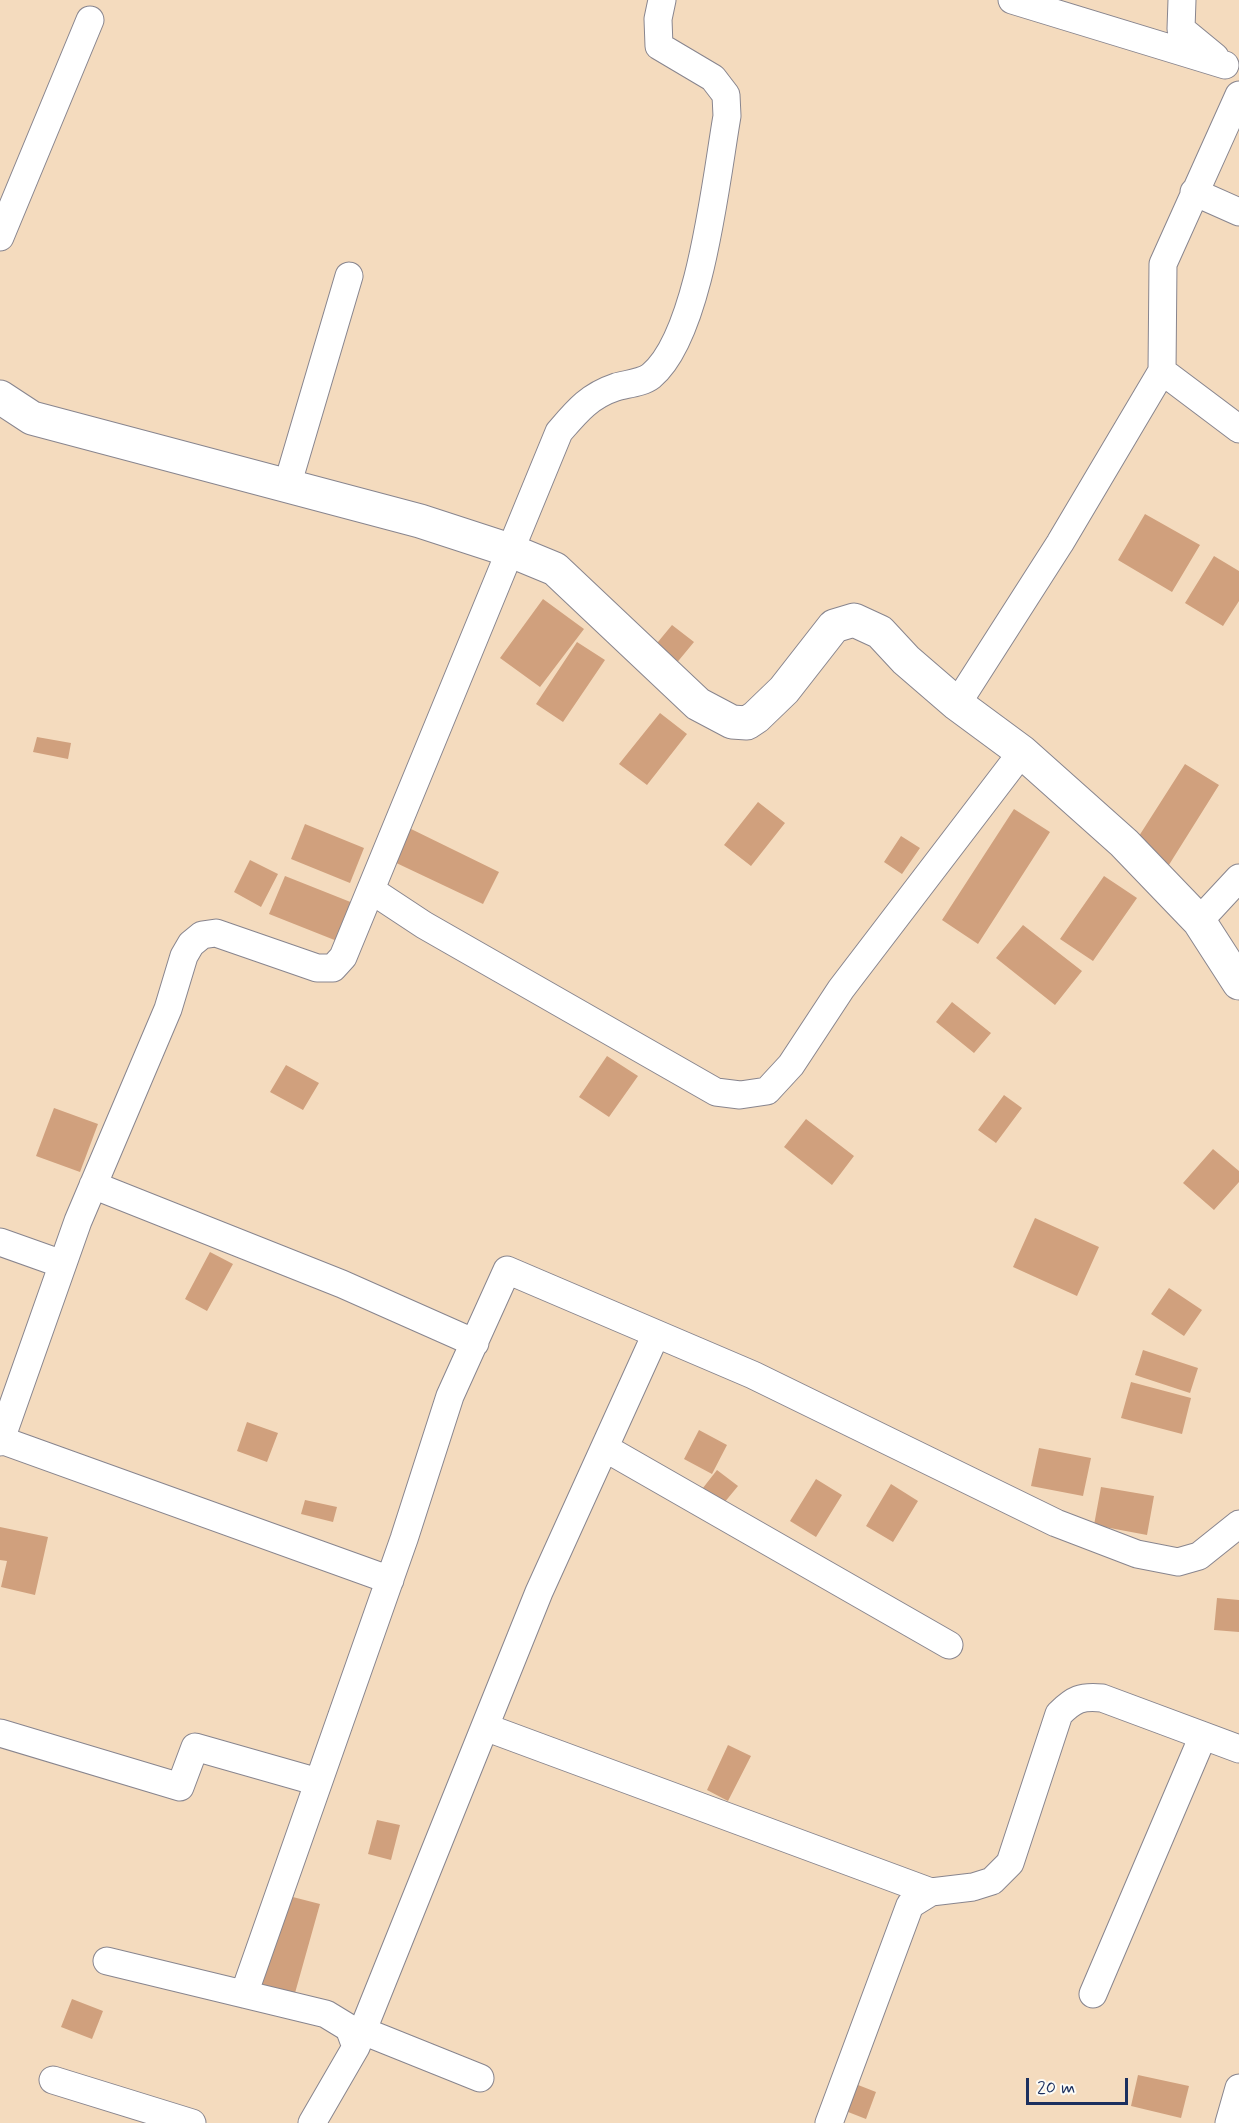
<!DOCTYPE html>
<style>
body{margin:0}
#map{position:relative;width:1239px;height:2123px;overflow:hidden;background:#f4dbbe;font-family:Mynerve,sans-serif}
canvas{display:block}
.scale{position:absolute;left:1026px;top:2078px;width:102px;height:27px;box-sizing:border-box;border:3px solid #1b2f5e;border-top:0;padding-left:8px;font-size:18px;line-height:21px;white-space:nowrap;color:#1b2f5e;-webkit-text-stroke:4px #fdfcf7;paint-order:stroke}
</style>
<div id="map">
<canvas width="1239" height="2123"></canvas>
<div class="scale">20 m</div>
</div>
<script>
const c = document.querySelector('canvas').getContext('2d');
c.lineJoin = 'round';
function paint(path, color) {
  c.fillStyle = color;
  c.fill(path, 'evenodd');
}
function trace(path, color, width, dash) {
  c.strokeStyle = color;
  c.lineWidth = width;
  c.lineCap = dash ? 'butt' : 'round';
  c.setLineDash(dash || []);
  c.stroke(path);
}
const building = new Path2D(`
 M1145,514L1200,545L1172,592L1118,560Z
 M1214,556L1239,571V601L1223,626L1185,603Z
 M543,599L584,629L540,687L500,658Z
 M672,625L694,642L670,671L648,654Z
 M577,642L605,660L563,722L536,704Z
 M660,713L687,734L647,785L619,764Z
 M37,737L71,743L68,759L33,752Z
 M1185,764L1219,785L1167,868L1132,847Z
 M758,802L785,823L751,866L724,845Z
 M1014,809L1050,832L978,944L942,920Z
 M305,824L364,848L350,883L291,859Z
 M407,827L499,872L483,904L390,860Z
 M901,836L920,848L902,874L884,862Z
 M250,860L278,874L261,907L234,892Z
 M285,876L353,903L337,941L269,914Z
 M1104,876L1137,898L1093,961L1060,939Z
 M1023,925L1082,971L1055,1005L996,958Z
 M952,1002L991,1033L974,1053L936,1022Z
 M607,1056L638,1076L609,1117L579,1097Z
 M286,1065L319,1083L303,1110L270,1092Z
 M1004,1095L1022,1108L996,1143L978,1130Z
 M54,1108L98,1124L80,1172L36,1156Z
 M806,1119L854,1156L832,1185L784,1147Z
 M1213,1149L1239,1171V1182L1214,1210L1183,1183Z
 M1035,1218L1099,1247L1077,1296L1013,1267Z
 M210,1252L233,1264L207,1311L185,1299Z
 M1169,1288L1202,1310L1184,1336L1151,1314Z
 M1143,1350L1198,1368L1190,1393L1135,1375Z
 M1131,1382L1191,1398L1182,1434L1121,1418Z
 M247,1422L278,1433L267,1462L237,1451Z
 M699,1430L727,1445L712,1474L684,1459Z
 M1039,1448L1091,1458L1083,1496L1031,1486Z
 M717,1470L738,1486L719,1509L699,1493Z
 M816,1479L842,1495L816,1537L790,1521Z
 M891,1484L918,1501L893,1542L866,1526Z
 M1101,1487L1154,1496L1147,1535L1094,1525Z
 M305,1500L337,1507L333,1522L301,1514Z
 M0,1527L48,1537L35,1595L1,1587L7,1561L0,1560Z
 M1217,1598L1239,1600V1632L1214,1630Z
 M728,1745L751,1756L728,1801L707,1790Z
 M377,1820L400,1825L391,1860L368,1854Z
 M285,1895L320,1904L295,1993L260,1984Z
 M72,1999L103,2011L92,2039L61,2027Z
 M1138,2075L1189,2086L1181,2118L1131,2106Z
 M853,2083L876,2092L866,2119L843,2110Z`);
const street = new Path2D(`
 M1012,0L1225,65
 M1182,0L1181,29L1215,57
 M1194,192L1239,212
 M0,237L90,20
 M1162,371L1239,429
 M287,486L349,276
 M957,704L1060,543L1162,371L1163,264L1239,95
 M371,890L424,925L716,1092L740,1095L767,1091L791,1065L841,989L1022,752
 M1199,921L1239,878
 M93,1185L342,1284L475,1343
 M0,1242L62,1264
 M1,1440L390,1580
 M0,1442L78,1221L168,1009L184,956L191,944L202,935L216,933L317,968H333L343,957L559,432C577,411 589,396 616,387C626,384 642,383 651,376C700,336 716,179 727,116L726,95L713,78L659,46L658,19L662,0
 M605,1448L949,1645
 M485,1727L931,1892
 M0,1733L180,1787L195,1747L318,1782
 M107,1961L326,2014L349,2028L356,2047L312,2123
 M244,1994L404,1539L450,1396L507,1270L753,1375L1056,1523L1137,1554L1178,1562L1199,1556L1239,1524
 M1093,1994L1203,1736
 M363,2031L480,2078
 M356,2047L539,1592L656,1334
 M53,2080L192,2123
 M829,2123L910,1905L931,1892L973,1887L992,1881L1010,1863L1059,1714C1074,1699 1081,1696 1102,1698L1239,1749
 M1229,2123L1239,2088`);
const secondary = new Path2D(`
 M0,397L32,418L420,521L509,550L555,569L698,704L732,722L747,723L756,717L784,690L834,626L854,620L880,632L906,660L957,704L1022,752L1124,843L1199,921L1239,983`);
paint(building, '#d0a07d');
trace(street, '#88858e', 29);
trace(secondary, '#88858e', 35);
trace(street, '#fff', 27);
trace(secondary, '#fff', 33);
</script>
